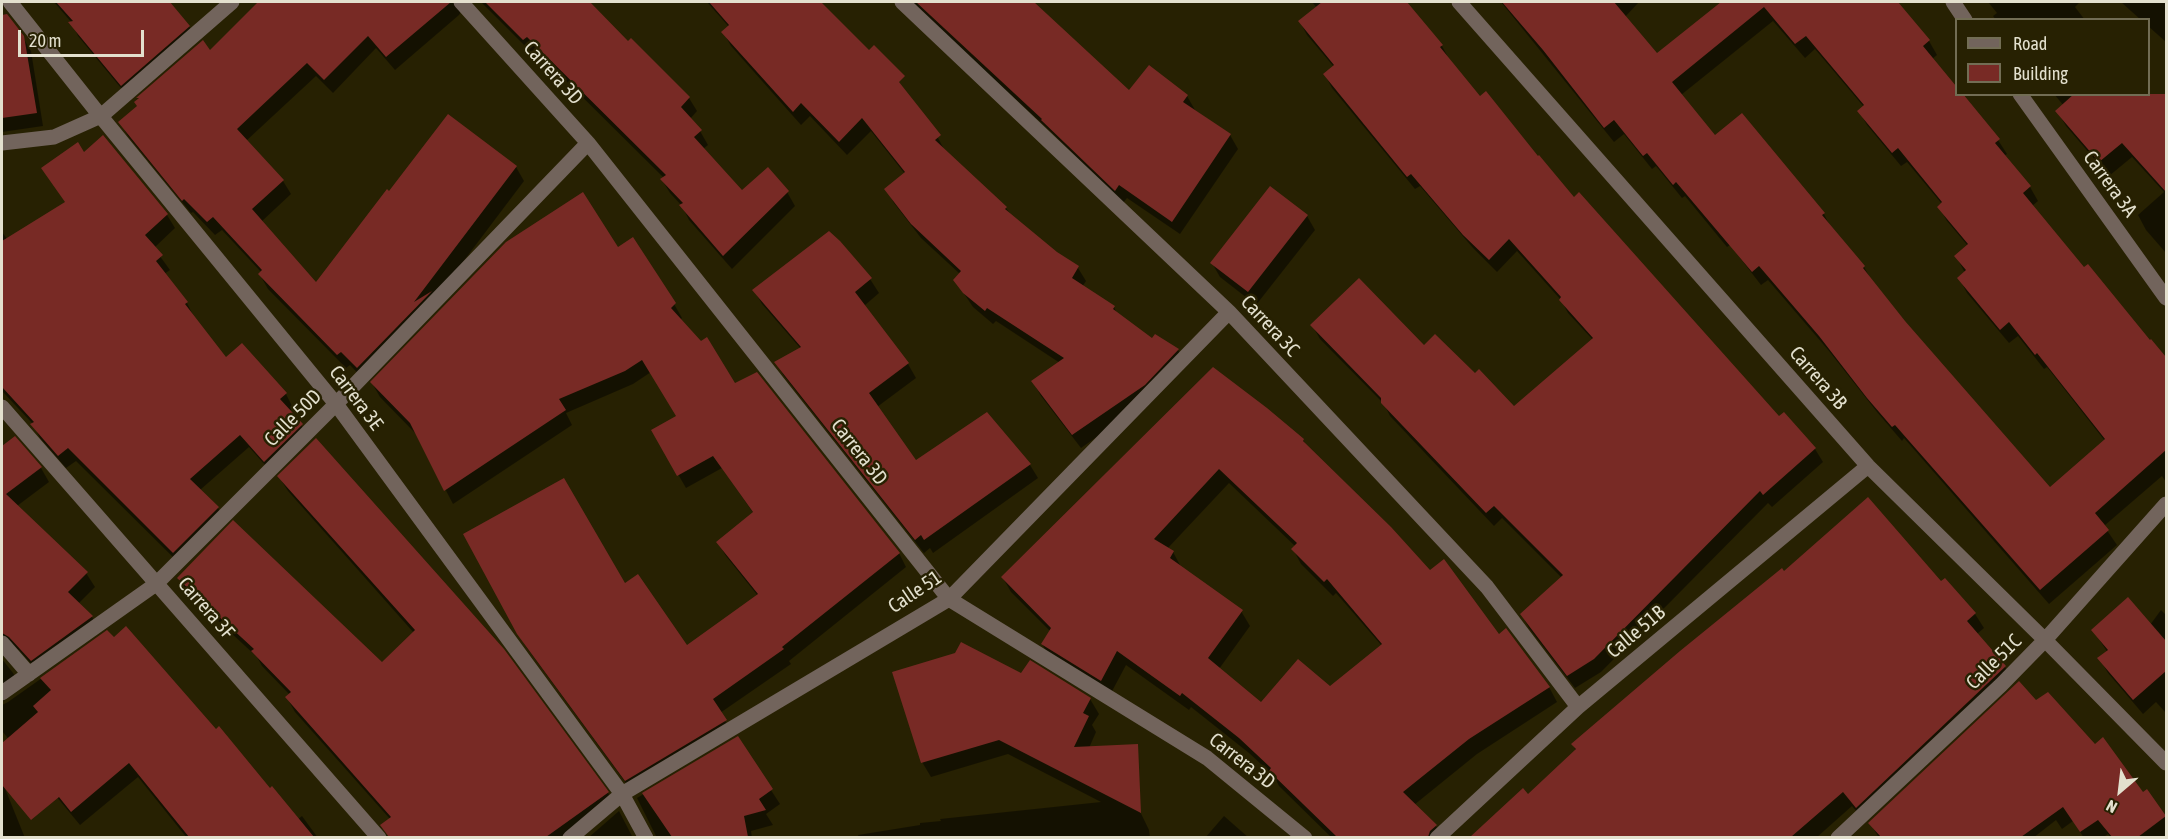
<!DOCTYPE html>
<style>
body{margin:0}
#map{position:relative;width:2168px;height:839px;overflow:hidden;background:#272102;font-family:"Asap Condensed",sans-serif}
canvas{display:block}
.frame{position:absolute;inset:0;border:3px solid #e3e0ce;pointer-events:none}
.legend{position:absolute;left:1955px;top:18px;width:195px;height:78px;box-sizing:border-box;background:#272102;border:2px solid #726d54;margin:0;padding:8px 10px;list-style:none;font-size:18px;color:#e3e0ce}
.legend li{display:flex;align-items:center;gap:12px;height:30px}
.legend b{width:30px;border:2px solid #726d54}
.north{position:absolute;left:2090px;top:761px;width:60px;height:60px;-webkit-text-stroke:4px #272102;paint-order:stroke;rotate:208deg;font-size:16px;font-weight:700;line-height:24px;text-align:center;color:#e3e0ce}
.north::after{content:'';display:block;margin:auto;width:21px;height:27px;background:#e3e0ce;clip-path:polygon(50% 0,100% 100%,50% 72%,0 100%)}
.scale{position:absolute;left:18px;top:30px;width:126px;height:27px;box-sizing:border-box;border:3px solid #e3e0ce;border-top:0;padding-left:8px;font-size:18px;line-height:21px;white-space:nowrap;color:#e3e0ce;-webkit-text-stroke:4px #272102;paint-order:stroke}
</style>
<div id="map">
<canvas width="2168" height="839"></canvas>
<div class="frame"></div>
<ul class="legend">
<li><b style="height:8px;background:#72645c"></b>Road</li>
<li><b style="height:16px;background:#782a25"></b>Building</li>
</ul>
<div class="north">N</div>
<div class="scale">20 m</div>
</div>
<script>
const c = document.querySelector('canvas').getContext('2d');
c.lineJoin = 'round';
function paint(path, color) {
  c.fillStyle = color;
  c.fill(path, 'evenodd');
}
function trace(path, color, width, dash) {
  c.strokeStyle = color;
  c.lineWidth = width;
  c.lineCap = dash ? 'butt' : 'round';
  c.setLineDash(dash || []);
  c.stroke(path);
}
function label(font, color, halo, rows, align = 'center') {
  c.font = font + ' "Asap Condensed",sans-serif';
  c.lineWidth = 5;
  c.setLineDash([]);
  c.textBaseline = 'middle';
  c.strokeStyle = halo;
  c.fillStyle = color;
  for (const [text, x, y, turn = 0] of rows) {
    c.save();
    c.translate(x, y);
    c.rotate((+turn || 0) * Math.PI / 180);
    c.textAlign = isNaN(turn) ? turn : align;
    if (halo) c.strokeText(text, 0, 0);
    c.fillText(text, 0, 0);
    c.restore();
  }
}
const shadow = new Path2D(`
 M54,2H168L189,26L197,40L130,99L78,36L72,23Z
 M260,2H474L463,8L459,15L395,70L376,48L333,93L316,76L246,141L283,181L291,194L261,222L317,285L390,193L516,167L524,181L435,299L365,381L350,365L346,368L268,289L260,275L262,273L222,230L215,235L193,212L191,213L128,136L120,122L138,106V99L202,43L210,52Z
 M481,2H588L628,43L689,98L697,111L690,119L700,131L708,145L703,149L742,192H787L795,206L732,269L689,220L682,206L670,193L662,180L664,178L535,50L532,53Z
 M707,2H816L938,138L945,151L1006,208L1011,215L1056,253L1078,268L1086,281L1082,287L1114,307L1117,314L1153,340L1155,336L1178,350L1186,364L1152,398L1081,448L1041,396L1033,382L1060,363L996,321L993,324L973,307L955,280L960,274L921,238L894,203L886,189L905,174L871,131L847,155L810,116L801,125L731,46L723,32L729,27Z
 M913,2H1029L1047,30L1130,92L1187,96L1195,110L1230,135L1238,149L1180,234L1127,198L1123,203L1048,129L916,8Z
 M1312,2H1400L1442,46L1449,59L1480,98L1779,418L1784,414L1815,449L1823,462L1772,507L1768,503L1601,672L1575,688L1529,628L1522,615L1562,578L1502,518L1494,526L1390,416L1384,404L1320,339L1312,325L1424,347L1475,375L1514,408L1593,340L1568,313L1561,300L1517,251L1497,272L1473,248L1420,186L1415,189L1332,88L1325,75L1334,67L1307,35L1300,22L1317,8Z
 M1501,2H1639L1625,17L1656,55L1723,2H1896L1929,41L1937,55L1932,59L1956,89V94L1998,140L2007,154L2004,156L2030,187L2038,201L2032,206L2076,264L2166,368V482L2162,476L2104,526L2117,545L2049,604L1904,438L1902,441L1877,412L1829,351L1768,280L1761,285L1730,245L1727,247L1685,196L1682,198L1656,166L1652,169L1624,134L1614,142ZM1773,21L1805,58L1815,49L1864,107L1859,111L1867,125L1901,166L1907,162L1942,204L1939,207L1947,221L1968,246L1956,256L1965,273L1959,278L1967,293L2009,343L2018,336L2044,369L2047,367L2105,441L2050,489L1904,322L1872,281L1864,267L1831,228L1824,214L1714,137L1681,95Z
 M1988,2H2078L2079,3L2075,7L2085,20H1996L1993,16L1997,13Z
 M2121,2H2166V42L2148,26V20H2141Z
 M19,31L31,51L43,126L2,132V34Z
 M2148,93L2166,113V253L2146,230L2138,215L2164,192L2132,157L2109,176L2066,126L2057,111L2064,106L2054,94H2148Z
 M84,154L167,215L175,228L154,248L170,270L164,274L187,303L194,317L226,359L286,394L293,408L289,411L301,425L309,438L273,474L249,447L200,490L218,508L226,521L182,566L76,461L66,468L40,438L33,424L2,391V232L7,239L66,203L43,169Z
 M1307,216L1315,230L1256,305L1220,277L1212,263Z
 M618,249L674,304L682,318L680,320L735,385L899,553L906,567L789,661L791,664L720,713L734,735L634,794L527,648L518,634L625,585L686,647L758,596L726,556L718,543L754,514L722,468L686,488L653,431L678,417L651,372L633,384L566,413L572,425L453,504L417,435L380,397L372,383Z
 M870,279L879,293L864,306L908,364L916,378L877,407L916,462L1030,465L1038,478L933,553L930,548L924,553L784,376L776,363L801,349L762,304L754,290Z
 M1213,369L1303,440L1308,449L1429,572L1499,636L1549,687L1557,702L1477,754L1414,805L1436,826L1442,838H1332L1279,786L1274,776L1249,753L1191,707L1189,710L1126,665L1110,695L1051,659L1042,644L1051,632L1011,592L1003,578ZM1229,483L1295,546L1293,549L1301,564L1333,596L1336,593L1382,646L1330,688L1262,704L1219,669L1250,626L1241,611L1181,567L1173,552L1167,549Z
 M14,438L41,468L49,482L17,506L86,573L95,587L78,604L92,617L100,631L40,674L19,650L9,647L3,650L2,654V448Z
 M279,477L502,650L608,793L616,808L581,838H399L390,819L295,712L287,698L290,695L262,666L257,657L188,593L179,579L382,664L414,633L288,491Z
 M1784,573L1941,583L1975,614L1984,628L1977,634L2005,667L2013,682L1865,822L1852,806L1816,838H1647L1632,822L1615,838H1472L1523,790L1528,796L1576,751L1573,745Z
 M2161,610L2166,615V713L2156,702L2143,714L2108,673L2099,658L2108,653L2093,630L2150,625Z
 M107,632L215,731L297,820L302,816L318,838H187L138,777L80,825L2,731V705L8,702Z
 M2,659L13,673L21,687L2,702Z
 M1022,675L1090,699L1099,714L1092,725L1096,732L1089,748L1116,762L1149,830L1150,838H859L858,835L920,825V823L941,821L940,819L1101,802L1008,754L931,777L922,762Z
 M2036,702L2094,746L2143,794L2147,791L2166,817V838H2111L2108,834L2102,838H2084L2073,821L2062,829L2056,820L2033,838H1879L1870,823Z
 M737,738L780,804L766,814L773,825L751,831L752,838H657L637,798Z
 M2,781L25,838H2Z
 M619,811L633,838H588Z
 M1224,816L1249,838H1205Z`);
const building = new Path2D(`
 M56,2H170L190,26L121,86L68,22L73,21Z
 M258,2H451L386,57L368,36L324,80L307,63L237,129L284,180L252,209L316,282L387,189L389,191L448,114L517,166L414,302L432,291L357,368L341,352L337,355L258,274L262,270L213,217L207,222L184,199L182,201L118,122L137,106L134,102L139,98H136L203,40L210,50Z
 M485,2H590L628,41L631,38L690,97L681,107L702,130L694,137L742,190L768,167L789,191L723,256L679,205L683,203L660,179L666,175L527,37L523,40Z
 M709,2H821L869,50L874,45L905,76L899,82L941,135L935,140L1007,207L1005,209L1057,252L1079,266L1072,278L1115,306L1113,309L1152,338L1155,334L1179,349L1145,385L1072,435L1031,381L1064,358L987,308L985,311L963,293L953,280L961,271L911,224L884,189L905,172L862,118L839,142L801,103L793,112L721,32L729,25Z
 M916,2H1034L1129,90L1149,65L1188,95L1183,102L1231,134L1172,222L1119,185L1115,191L1041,120L1042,119Z
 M1322,2H1407L1443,45L1440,47L1480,96L1486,91L1538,156L1539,155L1574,197L1579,192L1779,416L1784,412L1816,448L1763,495L1760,491L1594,659L1567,676L1520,614L1563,575L1494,506L1486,513L1381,403V398L1310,325L1359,278L1424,345L1435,334L1475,373L1479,369L1514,406L1593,338L1559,300L1561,297L1509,239L1489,260L1463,235L1411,174L1407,177L1323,74L1334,65L1298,21Z
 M1502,2H1614L1657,53L1721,2H1898L1930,40L1923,46L1956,86V94H1963L2000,139L1995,143L2031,186L2023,193L2084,267L2088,264L2150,340L2151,339L2166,357V450L2095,513L2109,530L2040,590L1895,425L1892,427L1867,398L1819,336L1759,266L1752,272L1676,182L1673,185L1647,153L1643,156L1614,120L1604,128L1543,50ZM1764,7L1795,44L1806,36L1864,105L1857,111L1892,153L1898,148L1942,202L1937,207L1968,244L1954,256L1966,270L1957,278L2000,330L2009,322L2035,355L2037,353L2105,439L2050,487L1905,321L1863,268L1865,266L1822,215L1825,213L1742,113L1715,135L1672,82Z
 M7,14L24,36L37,113L2,118V15Z
 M2074,94H2166V192L2122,143L2099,162L2055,111Z
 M103,135L168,214L145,235L163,255L156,261L188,302L185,304L226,357L242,343L287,393L280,399L303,424L264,462L240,435L190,479L219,507L173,553L68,448L58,456L30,424L34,422L2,387V241L65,202L41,168L78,142L84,152Z
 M1270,186L1308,215L1248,292L1210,263Z
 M583,192L618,247L633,237L676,303L671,308L701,341L707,337L735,383L757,372L900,553L782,647L784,649L713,699L727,720L625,781L517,634L463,534L564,478L625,583L638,574L687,645L758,594L716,542L753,512L713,456L677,476L651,430L676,416L642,360L625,371L559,399L566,410L444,491L410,423L370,382L506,242Z
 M829,231L840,241L872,278L855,292L909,363L869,393L916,460L987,412L1031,464L924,540L921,535L915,540L774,362L801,347L752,290Z
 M1213,367L1267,408L1304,439L1303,441L1391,527L1430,570L1444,559L1499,634L1506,628L1550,687L1469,739L1403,792L1437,825L1430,831L1428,837H1337L1269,771L1271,768L1239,738L1182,693L1180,696L1117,651L1101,681L1041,644L1051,628L1001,577ZM1219,469L1297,543L1291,549L1324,582L1327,579L1382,644L1330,686L1298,659L1261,702L1208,658L1243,610L1170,558L1174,551L1154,539Z
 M15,436L42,467L6,494L88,572L68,592L93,616L31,661L9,637L2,633V446Z
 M316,438L504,649L609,792L546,837H389L380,825L391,817L285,697L291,692L251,651L254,649L177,578L233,520L382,662L415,630L277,476Z
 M1868,497L1941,581L1945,578L1976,613L1967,621L2006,666L1856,808L1843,792L1791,837H1470L1523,788L1528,794L1576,749L1571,744L1680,651L1782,568L1784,571Z
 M2128,597L2166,641V671L2133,700L2097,658L2108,650L2091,630Z
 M126,626L216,729L219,726L270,788L272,786L314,837H189L129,763L71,812L59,797L31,820L2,785V743L38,712L33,706L51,690L40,678L107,630L114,637Z
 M961,642L1021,673L1030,660L1091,698L1083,713L1089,716L1074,747L1138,744L1141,813L999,740L921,763L892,672L955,653Z
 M2019,681L2036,700L2048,692L2095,744L2103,737L2143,792L2147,789L2166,816L2138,837H2112L2098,820L2080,832L2063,807L2021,837H1881L1868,823Z
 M738,736L773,789L759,799L766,810L744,816L748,837H672L642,793Z`);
const minor = new Path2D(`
 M10,2L94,108L336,404L622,794L646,838
 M461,2L588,143L949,599L1207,758L1305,838
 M902,2L1229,312L1487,587L1578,707
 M1459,2L1868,466L2045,640L2166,763
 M1953,2L1965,20
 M2020,94L2166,298
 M2,143L54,137L101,116L232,2
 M2,407L379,838
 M2,643L29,674
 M2,693L156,584L336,404L588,143
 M570,838L622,794L949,599L1229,312
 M1437,838L1578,707L1868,466
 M1838,838L2001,685L2045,640L2166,504`);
const streetNames = [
 ["Carrera 3D",553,73,48],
 ["Carrera 3A",2110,184,54],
 ["Carrera 3C",1270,326,47],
 ["Carrera 3B",1818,378,49],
 ["Carrera 3E",356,398,53],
 ["Calle 50D",293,418,-45],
 ["Carrera 3D",859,452,52],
 ["Calle 51",915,592,-34],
 ["Carrera 3F",206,608,49],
 ["Calle 51B",1636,632,-40],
 ["Calle 51C",1994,662,-45],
 ["Carrera 3D",1242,761,38]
];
paint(shadow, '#0007');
paint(building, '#782a25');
trace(minor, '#72645c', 15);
label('20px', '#e3e0ce', '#272102', streetNames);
</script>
